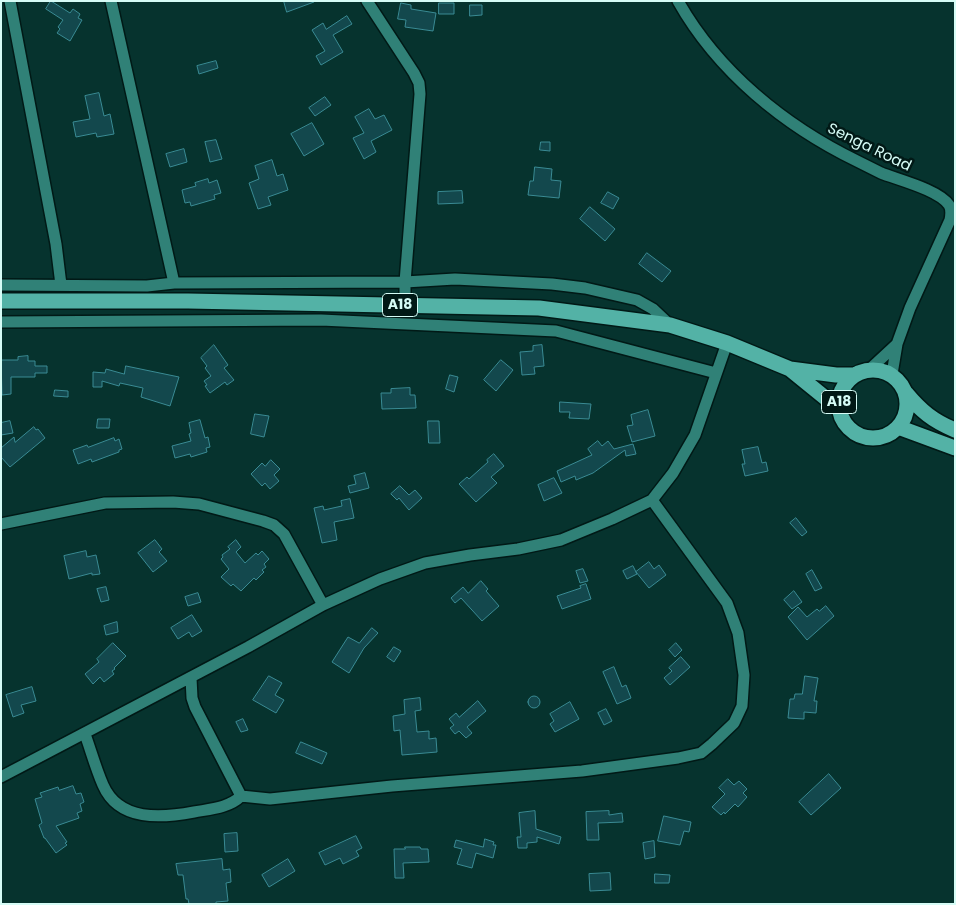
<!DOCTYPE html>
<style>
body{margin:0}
#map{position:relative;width:956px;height:905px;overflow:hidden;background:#06332e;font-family:Poppins,sans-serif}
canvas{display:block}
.frame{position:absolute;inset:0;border:2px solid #d6fcf6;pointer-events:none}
</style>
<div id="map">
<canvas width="956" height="905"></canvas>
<div class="frame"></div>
</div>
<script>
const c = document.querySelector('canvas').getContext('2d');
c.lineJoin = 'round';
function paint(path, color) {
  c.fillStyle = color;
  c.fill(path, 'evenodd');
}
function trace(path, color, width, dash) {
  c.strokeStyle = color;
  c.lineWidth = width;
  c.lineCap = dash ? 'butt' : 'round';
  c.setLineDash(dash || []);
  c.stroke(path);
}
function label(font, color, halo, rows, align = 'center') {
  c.font = font + ' Poppins,sans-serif';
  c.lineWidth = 5;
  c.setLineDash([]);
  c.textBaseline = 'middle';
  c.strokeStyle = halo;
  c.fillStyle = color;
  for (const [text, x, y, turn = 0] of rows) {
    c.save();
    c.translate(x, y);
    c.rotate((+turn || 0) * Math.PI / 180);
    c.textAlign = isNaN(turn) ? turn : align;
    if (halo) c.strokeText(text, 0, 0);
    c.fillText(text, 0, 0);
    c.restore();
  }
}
const building = new Path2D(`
 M51,1L70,13L73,9L80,14L78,18L82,20L70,41L57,33L60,29L58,27L63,20L46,9Z
 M284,1H314V2L287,12Z
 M401,3L411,5V9L436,13L433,31L405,27L406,20L398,19Z
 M439,3H454V14H439Z
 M470,5H482V15L470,16Z
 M347,16L352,24L333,35L343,52L321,65L316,56L325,51L312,30L323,23L326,29Z
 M216,61L218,68L199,74L197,66Z
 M99,93L104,116L110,114L114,134L97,137L96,133L76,137L73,122L90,119L85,96Z
 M325,97L331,105L315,116L309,108Z
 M369,109L375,119L384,115L392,130L371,141L376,152L364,159L353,138L364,133L355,117Z
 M312,123L324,144L304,156L291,134Z
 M216,140L222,159L210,162L205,142Z
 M541,142H550V151L540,150Z
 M184,149L187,162L170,167L166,154Z
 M272,160L277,176L283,174L288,190L268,197L271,205L258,209L249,183L259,179L255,166Z
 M535,167L552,169L551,180L561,181L559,198L528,195L530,181H533Z
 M208,179L209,183L217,180L221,193L214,195L215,199L191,206L190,202L185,203L182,190L196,186L195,183Z
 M462,191L463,203L438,204V192Z
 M608,192L619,198L613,209L601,203Z
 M590,207L615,229L605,241L580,219Z
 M647,253L671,271L662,282L639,264Z
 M214,345L228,365L224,368L234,380L227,385L225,382L210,393L205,386L207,385L204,381L211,376L205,368L207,366L201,358Z
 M542,345L544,366L534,367L535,374L522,375L520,352L533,351V346Z
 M28,356V361H35V366H47V373H35V377H11V394L2,395L1,360H18V357Z
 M501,360L513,370L496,391L484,380Z
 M126,366L179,377L170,406L141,397L143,388L120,383L119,386L102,381V387H93V372L105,373L106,369L124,374Z
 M450,375L458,377L454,392L446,389Z
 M410,388V395H415L416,408L382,409L381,393H391V389Z
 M55,390L68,391V397L54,396Z
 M560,402L591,404L589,419L569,418L570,412H560Z
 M648,410L655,436L632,442L627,426L633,425L631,415Z
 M255,414L269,416L264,437L251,434Z
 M98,419H110L109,428H97Z
 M200,420L205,438L208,437L210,447L206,448L207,452L191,457L190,454L175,458L172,446L191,441L189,434L191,433L189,423Z
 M10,421L13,433L1,435V423Z
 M428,421H439L440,443H429Z
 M34,427L36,430L38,429L45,438L10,467L1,457V448L14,437L15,442Z
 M114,438L115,441L119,439L122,449L119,450V452L92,462L91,459L78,464L73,450L87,445L88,447Z
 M598,441L602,446L608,441L614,449L633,444L636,454L626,456L625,450L593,473L576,480L575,476L561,482L557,471L592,455L588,449Z
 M758,447L762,463L766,462L768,471L745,476L742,464H745L742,450Z
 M494,454L504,466L491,477L497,483L476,502L459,484L467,477L469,479L488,462L487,460Z
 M271,460L280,469L274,475L279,481L270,489L265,483L262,486L251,474L262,463L265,466Z
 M365,473L369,488L350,493L348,486L356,484L354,476Z
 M554,478L562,493L544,501L538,485Z
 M400,486L409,495L415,490L422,498L409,510L399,498L397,500L391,494Z
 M350,499L354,518L334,522L337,540L322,543L314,508L323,506L324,510L342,506L341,501Z
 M796,518L807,532L802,536L790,523Z
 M155,540L162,549L159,552L167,561L153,572L138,553Z
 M236,540L241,547L236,552L245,563L256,553L258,555L262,551L269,559L264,564L266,567L262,570L264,572L256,580L254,578L241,591L233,584L231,586L221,577L229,569L221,559L223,557L222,555L230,549L228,547Z
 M86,551L87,557L96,555L100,574L92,575V573L69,579L64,556Z
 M649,562L654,569L659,565L666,575L649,588L636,572Z
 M633,566L637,574L627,579L623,571Z
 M583,569L588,581L580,583L576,571Z
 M812,570L822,588L815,591L806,574Z
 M481,581L488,589L486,591L499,606L482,621L461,598L455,603L451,598L463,587L468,593Z
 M586,584L591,599L562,609L557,596L581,588L580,586Z
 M106,587L109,600L101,602L97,589Z
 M794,591L802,602L792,609L784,600Z
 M198,593L201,602L188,606L185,597Z
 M826,606L834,616L807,640L788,617L798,607L807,617L817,609L819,611Z
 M192,615L202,631L192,637L189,632L178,639L171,628Z
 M117,622L118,632L106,635L104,626Z
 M372,628L378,633L364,648L349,673L332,662L348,637L359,643Z
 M113,643L126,656L114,668L115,669L112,671L114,674L104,682L100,677L93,684L85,674L99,662L97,659Z
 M676,643L682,650L675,657L669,650Z
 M394,647L401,651L394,662L387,657Z
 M681,657L690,667L670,685L664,678L672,671L669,668Z
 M614,667L622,687L626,685L631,698L617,704L603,672Z
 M269,676L282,683L275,695L284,700L276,713L253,700Z
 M805,676L818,678L814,701H817L816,713L804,712V719L788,718L790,699H794L795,694H802Z
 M32,687L36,701L21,705L24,713L13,717L6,695Z
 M528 702a6 6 0 1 1 12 0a6 6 0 1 1-12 0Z
 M420,698L421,710L415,711L417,732L429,731V739L436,738L437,752L402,755L400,730L394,731L393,716L405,714L404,700Z
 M478,701L486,711L467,727L472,733L466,738L459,731L455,734L450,728L454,725L449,719L456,713L459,717Z
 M570,702L579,719L555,732L550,724L554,721L550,714Z
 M606,709L612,721L604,725L598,713Z
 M243,719L248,730L241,732L236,722Z
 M301,742L327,753L322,764L296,753Z
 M829,774L841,788L811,815L799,802Z
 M728,779L734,785L739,781L747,789L743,793L747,797L738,807L735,804L725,814L724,812L721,815L712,807L725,794L719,788Z
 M73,786L76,794L81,793L84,802L80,804L82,811L77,813L79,818L56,826L67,842L65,843L67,845L56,853L45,838H44L39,825L42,823L35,799L42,797L40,793L58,787L59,790Z
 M535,811L536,829L561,837L559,844L537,837V842L527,843V848H518L517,837H521L519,813Z
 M609,811V815L622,813L623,822L598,823L599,840H587L586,812Z
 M664,816L691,822L689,832L684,831L680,845L658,841Z
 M237,833L238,851L225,852L224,834Z
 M356,836L362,848L356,851L359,856L343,864L340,858L325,865L319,853Z
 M485,839L494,842L493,845H496L493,858L476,853L472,868L457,864L462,849L454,847L456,840L483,847Z
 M654,841L655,857L645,859L643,843Z
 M405,847H420L421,849H428L429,862L403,863L404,878H395L394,849H405Z
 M222,859L223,870L230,869L231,882L226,883L228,901L216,902V904H189L188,899H186L183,875H178L176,864Z
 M288,859L295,871L269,887L262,875Z
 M610,873L611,890L590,891L589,874Z
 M655,874L670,875L669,883H655Z`);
const minor = new Path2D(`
 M10,1L56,244L61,285
 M111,1L174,283
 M367,1L414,73L419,83L420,94L405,282V305
 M678,1C718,72 785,126 857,161C865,165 873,169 881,173C899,180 939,190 949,205C952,210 951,215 950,220L910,308L897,344L892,374
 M1,285L147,286L174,283L405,282L455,279L552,284L585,288L637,300L653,309L670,325
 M1,322L321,320L556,331L716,373
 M870,369L897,344
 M1,524L105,503L173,502L199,504L263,521L274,525L284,534L323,605
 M191,678L192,698L195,707L241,796L270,799L392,786L582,771L678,758L701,753L712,744L734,723L742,706L744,675L738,633L727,603L652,500
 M85,734C91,751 96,769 103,785C119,822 162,818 194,812C210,809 229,808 241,796
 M1,777L248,647L323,605L380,579L425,563L470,555L518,549L561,540L612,519L652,500L673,473L695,435L727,343`);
const highway = new Path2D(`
 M1,301H188L539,308L670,325L727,343L790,369L836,375H853
 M839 404a34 34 0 1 1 68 0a34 34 0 1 1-68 0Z
 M791,370L839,409
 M906,393C921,411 933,421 955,430
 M898,427L955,448`);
const shields = [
 [400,305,35],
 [839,402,35]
];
const shieldNames = [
 ["A18",400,305],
 ["A18",839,402]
];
const streetNames = [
 ["Senga Road",869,148,26]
];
paint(building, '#13484d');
trace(building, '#3a8b94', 1);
trace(minor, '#011916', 14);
trace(highway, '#011916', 18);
trace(minor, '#308177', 11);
trace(highway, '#53b2a6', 15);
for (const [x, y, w] of shields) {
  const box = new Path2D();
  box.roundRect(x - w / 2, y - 11.5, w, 23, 4);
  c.fillStyle = '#011916';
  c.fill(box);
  trace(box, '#d6fcf6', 1);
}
label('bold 14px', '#d6fcf6', null, shieldNames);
label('15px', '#d6fcf6', '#011916', streetNames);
</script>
